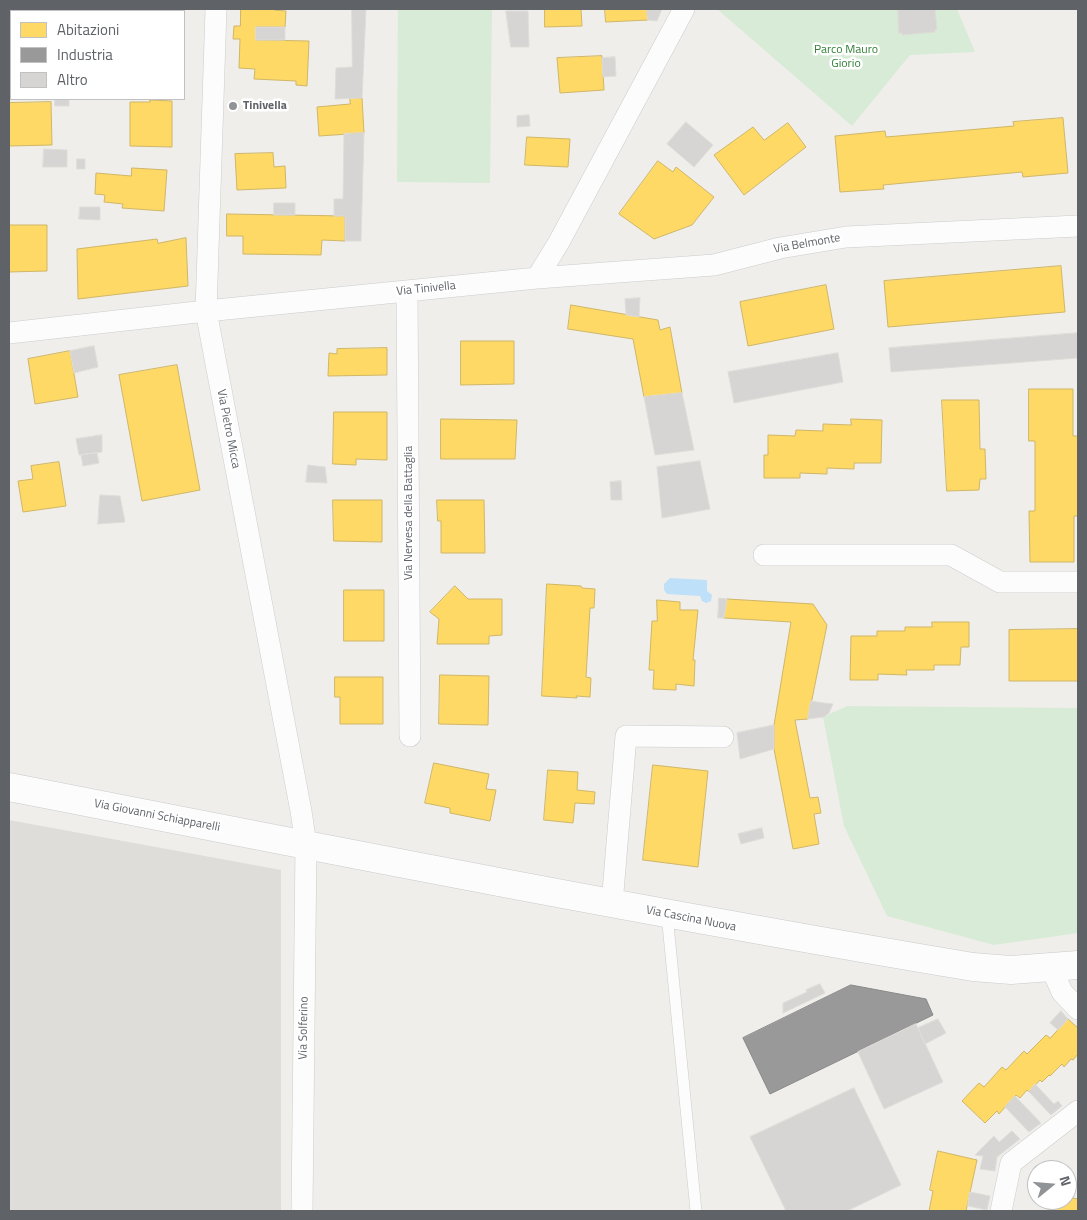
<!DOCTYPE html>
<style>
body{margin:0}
#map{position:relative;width:1087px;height:1220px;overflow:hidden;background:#efeeea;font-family:"Titillium Web",sans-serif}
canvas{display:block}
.frame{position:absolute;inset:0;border:10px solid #5f6368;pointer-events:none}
.legend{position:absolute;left:10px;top:10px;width:175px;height:90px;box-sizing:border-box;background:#fff;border:1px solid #bfc1c3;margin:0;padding:6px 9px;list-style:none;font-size:15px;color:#5f6368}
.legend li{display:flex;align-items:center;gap:10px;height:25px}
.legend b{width:25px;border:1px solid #bfc1c3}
.north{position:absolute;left:1027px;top:1160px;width:50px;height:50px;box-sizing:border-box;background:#fff;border:1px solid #bfc1c3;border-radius:50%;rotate:73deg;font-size:14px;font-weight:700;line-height:20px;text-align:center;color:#5f6368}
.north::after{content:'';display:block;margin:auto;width:18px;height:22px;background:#919496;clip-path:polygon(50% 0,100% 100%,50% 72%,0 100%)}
</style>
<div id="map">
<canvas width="1087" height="1220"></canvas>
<div class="frame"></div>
<ul class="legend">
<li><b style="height:14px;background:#ffd966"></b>Abitazioni</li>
<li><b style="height:14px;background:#999"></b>Industria</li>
<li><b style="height:14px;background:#d6d5d3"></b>Altro</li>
</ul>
<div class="north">N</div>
</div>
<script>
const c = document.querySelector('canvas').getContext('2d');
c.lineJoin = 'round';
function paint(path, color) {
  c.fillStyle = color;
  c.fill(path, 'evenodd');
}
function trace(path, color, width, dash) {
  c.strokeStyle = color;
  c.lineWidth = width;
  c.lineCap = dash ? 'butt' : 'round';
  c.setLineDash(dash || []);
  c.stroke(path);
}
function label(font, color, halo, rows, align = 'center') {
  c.font = font + ' "Titillium Web",sans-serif';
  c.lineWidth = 5;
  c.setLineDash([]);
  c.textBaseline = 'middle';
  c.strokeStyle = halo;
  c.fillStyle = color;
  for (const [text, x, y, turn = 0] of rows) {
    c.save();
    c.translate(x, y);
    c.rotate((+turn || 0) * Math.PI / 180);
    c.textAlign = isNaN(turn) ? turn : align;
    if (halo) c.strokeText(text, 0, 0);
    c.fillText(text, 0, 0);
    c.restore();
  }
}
const industrial = new Path2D(`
 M9,820L281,870V1211H9Z`);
const green = new Path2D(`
 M398,9H492L490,183L397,182Z
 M717,9H957L975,52L910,55L852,126Z
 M847,706L1078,708V933L994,945L887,916L844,826L823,717Z`);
const water = new Path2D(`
 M670,578L707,580V591L712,595L711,601L706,603L702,601L700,596L667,594L664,590V584Z`);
const homes = new Path2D(`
 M241,9H274V10L286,11L285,27H256V40L309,41L307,86L296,85V81L254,79L255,69L239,68L240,39H233L234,26H240Z
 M545,9H581L582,26L545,27Z
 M605,9H647L648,20L606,22Z
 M602,56L604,90L560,93L557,58Z
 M350,98H362L364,133L319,136L317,107L350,104Z
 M150,100L172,101V147L130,146V102H150Z
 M51,102L52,145L9,146V103Z
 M1063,118L1068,173L1023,177L1022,172L883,185L884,189L840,192L835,136L885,131L886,137L1014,126L1013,122Z
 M788,123L806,147L744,195L714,155L753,127L764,140Z
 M527,137L570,139L568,167L525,165Z
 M273,153L274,167L285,166L286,188L237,190L235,154Z
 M658,161L673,172L676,167L714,197L692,225L654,239L619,214Z
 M132,168L167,170L164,211L122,208L123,204L104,202L105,195L95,194L96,173L131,176Z
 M227,214L345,216V241L322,240L321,255L243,254V236H227Z
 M9,225H47V271L9,272Z
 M186,238L188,286L78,299L77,249L157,239L158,243Z
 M1061,266L1065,312L888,327L884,281Z
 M826,285L834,329L748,346L740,302Z
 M571,305L658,320L660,330L670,327L682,393L644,397L633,339L568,329Z
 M461,341H514V384L461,385Z
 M387,348V375L328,376L329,353L337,354V349Z
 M70,351L78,397L35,404L28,359Z
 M177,365L200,490L142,501L119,375Z
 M1029,389H1073V436H1078V516H1074V562H1030L1029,511H1035V441H1029Z
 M942,400H979L980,449H985L986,479H980L979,490L947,491Z
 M334,412H387V460L356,459V465L333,464Z
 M441,419L517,420L515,459H441Z
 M851,419L882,420L881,463H854V469L827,468V474L800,473V478H764V455H768V435L795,436L796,430L823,431V424L851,425Z
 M59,462L66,506L23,512L18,481L33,479L31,466Z
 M333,500H382V542L334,541Z
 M437,500H484L485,553H441V521H438Z
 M547,584L581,586L582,588L595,589L594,608H590L586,677L591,678L590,697L576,696L577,698L542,696Z
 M455,586L468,599H502V635L489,636V644H437L439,619L430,612Z
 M344,590H384V641H344Z
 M727,599L813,604L827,625L808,719L795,720L810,798L818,797L821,813L814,814L819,844L793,849L774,749V725L791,622L724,618Z
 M657,600L680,602V610H698L693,660H695L694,686L676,684V690L653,689L654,670H649L652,621H657Z
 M932,622H969V647H961L960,665H934V670H906L907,675L878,674V680H850L851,636H877V631H905V627H932Z
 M1078,629V681H1009V630Z
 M440,675L489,676L488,725L439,724Z
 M335,677H383V724H340V697H335Z
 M434,763L489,774L486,789L496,790L490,821L450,813V808L425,803Z
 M653,765L708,771L698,867L643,860Z
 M548,770L578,772L577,790L595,792L594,804L575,803L573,823L544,820Z
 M1068,1019L1078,1028V1054L1073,1060L1071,1059L1064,1067L1062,1064L1050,1076L1049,1075L1042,1082L1040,1080L1029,1092L1027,1090L1020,1098L1016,1095L999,1114L997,1111L985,1123L962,1101L979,1083L984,1087L1002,1067L1006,1070L1024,1051L1027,1054L1046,1035L1050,1038Z
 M938,1151L977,1160L966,1211H929L933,1191L930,1190Z
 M1067,1197L1078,1199V1211H1048L1050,1200H1067Z`);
const industry = new Path2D(`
 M851,985L926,999L933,1015L770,1094L743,1038Z`);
const building = new Path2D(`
 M352,9H366L362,98L335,99L336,68L352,67Z
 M647,9H662L657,21L648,20Z
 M898,9H935L937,30H935V32L902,35V33H899Z
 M506,11H528L529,47H511Z
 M256,27H285V40H256Z
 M615,57L616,76L603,77L602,58Z
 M55,99H69V106H55Z
 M529,115L530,126L517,127V116Z
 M686,122L713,145L694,167L667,144Z
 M364,133L361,241H345V216H334V199H343L344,134Z
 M44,149L67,150V167H43Z
 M77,159H85V169H77Z
 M274,203H295V215H274Z
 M80,207H100V220L79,219Z
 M640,298L639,317L626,315L625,299Z
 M1078,333V358L891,372L889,348Z
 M94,346L98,367L74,373L70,351Z
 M838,353L843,382L734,403L728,372Z
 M682,393L694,450L655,455L644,397Z
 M102,435V452L79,455L76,439Z
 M97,453L99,463L83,466L81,455Z
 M700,461L710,509L662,518L657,467Z
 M308,465L325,467L327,483L306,482Z
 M621,481L622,500H611L610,482Z
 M100,495L120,496L125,522L98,524Z
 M719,598L727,599L724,618H718Z
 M811,701L824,703L833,704L829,713L824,717L808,719Z
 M774,725V749L740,759L737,733Z
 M762,828L764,838L741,844L738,834Z
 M820,984L825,993L783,1013V1003L807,992L806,990Z
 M1061,1011L1068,1019L1058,1030L1050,1023Z
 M938,1019L946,1033L925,1044L918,1028Z
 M916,1024L943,1082L884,1109L858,1052Z
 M1035,1084L1054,1104L1058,1101L1062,1106L1051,1115L1029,1092Z
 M854,1088L901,1185L847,1211H786L750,1137Z
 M1015,1096L1041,1123L1029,1132L1005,1107Z
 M1012,1131L1020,1139L997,1157L995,1171L980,1169L983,1156L975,1155L994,1136L999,1142Z
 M970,1192L990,1196L987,1210L968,1206Z`);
const lane = new Path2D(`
 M667,914L696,1211`);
const street = new Path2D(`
 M216,9L206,311L301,811L306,845L302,1211
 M537,278L714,265L780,248L846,237L1078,226
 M407,291L410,736
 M9,333L206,311L537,278L559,242L684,9
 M764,555H951L1000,582H1078
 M612,904L626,736L723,737
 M1051,967L1062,992L1078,1009
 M1001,1211L1011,1163L1078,1111`);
const secondary = new Path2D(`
 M9,787C330,850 650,913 973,967L1011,970L1078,965`);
const markers = [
 [233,106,5,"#919496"]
];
const parkNames = [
 ["Parco Mauro",846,50],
 ["Giorio",846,64]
];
const poiNames = [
 ["Tinivella",243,106]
];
const streetNames = [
 ["Via Belmonte",807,244,-10],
 ["Via Tinivella",426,289,-6],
 ["Via Pietro Micca",228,429,79],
 ["Via Nervesa della Battaglia",409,513,-90],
 ["Via Giovanni Schiapparelli",157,816,11],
 ["Via Cascina Nuova",691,919,11],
 ["Via Solferino",304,1028,-89]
];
paint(industrial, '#dfddda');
paint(green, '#d8ebd6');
paint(water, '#bfe0f9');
paint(homes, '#ffd966');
trace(homes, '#cfb667', 1);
paint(industry, '#999');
trace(industry, '#88898a', 1);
paint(building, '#d6d5d3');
trace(building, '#deddd9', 1);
trace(lane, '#cbcccc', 12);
trace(street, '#cbcccc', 22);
trace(secondary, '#cacacb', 29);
trace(lane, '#fdfcfc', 11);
trace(street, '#fdfcfc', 21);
trace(secondary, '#fdfcfc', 28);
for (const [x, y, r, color] of markers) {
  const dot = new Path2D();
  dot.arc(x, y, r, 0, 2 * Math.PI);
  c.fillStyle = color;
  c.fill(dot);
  trace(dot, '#fff', 2);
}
label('12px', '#348238', '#fff', parkNames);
label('bold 12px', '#5f6368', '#fff', poiNames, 'left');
label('12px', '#5f6368', '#fff', streetNames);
</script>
